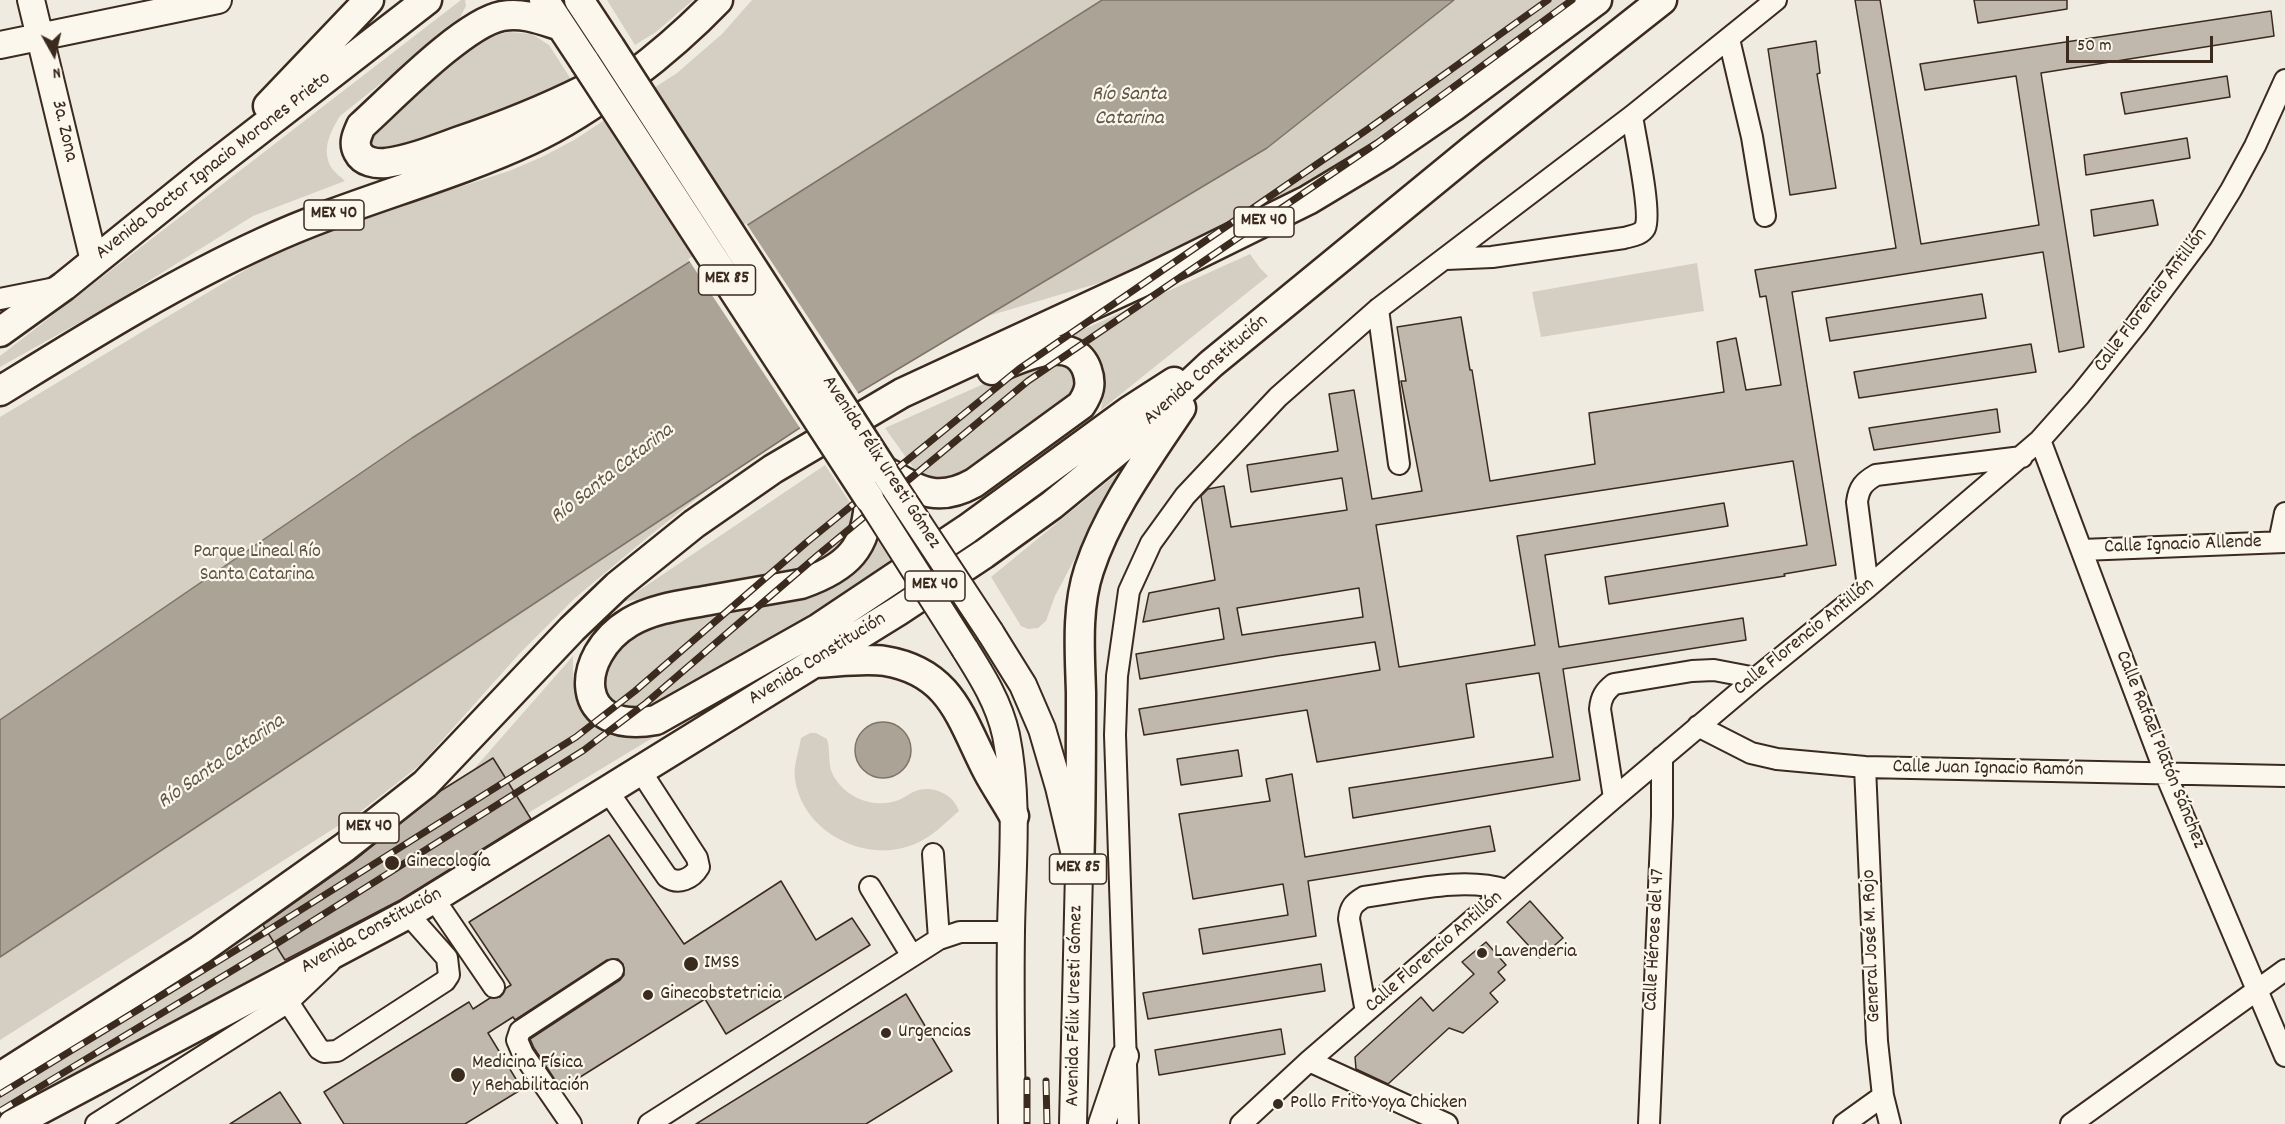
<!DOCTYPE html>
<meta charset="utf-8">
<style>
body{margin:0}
#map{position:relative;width:2285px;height:1124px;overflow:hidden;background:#f0ebe0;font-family:Dekko,sans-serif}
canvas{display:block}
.north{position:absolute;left:24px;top:24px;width:60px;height:60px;-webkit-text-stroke:4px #fbf7ec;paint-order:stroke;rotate:172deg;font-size:16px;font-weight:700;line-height:24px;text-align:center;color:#3b2a1e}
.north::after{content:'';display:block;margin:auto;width:21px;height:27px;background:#3b2a1e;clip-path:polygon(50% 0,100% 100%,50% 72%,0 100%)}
.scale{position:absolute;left:2066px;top:36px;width:147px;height:27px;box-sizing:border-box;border:3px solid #3b2a1e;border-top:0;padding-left:8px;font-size:18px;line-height:21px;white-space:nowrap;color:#3b2a1e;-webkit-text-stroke:4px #fbf7ec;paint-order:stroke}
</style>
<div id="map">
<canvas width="2285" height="1124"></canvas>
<div class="north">N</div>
<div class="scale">50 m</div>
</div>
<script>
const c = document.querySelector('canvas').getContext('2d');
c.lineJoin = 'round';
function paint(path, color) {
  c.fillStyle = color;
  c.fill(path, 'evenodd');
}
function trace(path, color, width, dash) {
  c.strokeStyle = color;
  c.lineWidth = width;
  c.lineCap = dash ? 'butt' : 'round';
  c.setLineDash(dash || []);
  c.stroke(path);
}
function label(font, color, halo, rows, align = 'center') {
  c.font = font + ' Dekko,sans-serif';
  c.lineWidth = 4.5;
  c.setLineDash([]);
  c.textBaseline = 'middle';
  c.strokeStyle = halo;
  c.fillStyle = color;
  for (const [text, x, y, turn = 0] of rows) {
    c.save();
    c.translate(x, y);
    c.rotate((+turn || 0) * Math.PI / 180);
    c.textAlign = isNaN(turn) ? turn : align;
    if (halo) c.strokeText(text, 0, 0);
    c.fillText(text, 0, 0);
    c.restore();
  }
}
const green = new Path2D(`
 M461,0H465L466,6L457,23L340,116C331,131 321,149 331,167C334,172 341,177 345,181L253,216L107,307L0,367V356Z
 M607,0H693L656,32L635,45Z
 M752,0H1578L1377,145L1170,262L941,330L744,461L648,537L575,598L520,653L420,765L360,812L0,1040V417L272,254L327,230L509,171L542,157L574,140L677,73L722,34Z
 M509,32L532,34L549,45L574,84L378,153L370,148L368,137L484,38Z
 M1250,254L1260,268L1268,276L1101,410C1108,373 1106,352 1069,336Z
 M1697,263L1704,311L1541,337L1532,292Z
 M1035,361L1067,364C1076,377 1076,385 1071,400L959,481L925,484L885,428Z
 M1140,455L1105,508L1073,562L1055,596L1046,621L1038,628L1028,629L1021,626L991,577Z
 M825,465L851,504L854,519L850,536L838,550L817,565L789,574L622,602Z
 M879,540L898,567L658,709L637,712L605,699C605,691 602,679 604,671C608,647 638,629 657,620L820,591L848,577L865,562Z
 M573,656C572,690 576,714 609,730C614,732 621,736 626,737C635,739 646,737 654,737L288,958L90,1069L0,1123V1084L176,975L314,899L466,778Z
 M810,733H816L827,739C831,751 827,763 833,775C846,799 876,810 901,799C905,797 909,794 913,792C930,784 953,793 959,811C945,823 932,837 915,844C866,865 802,832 795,779C793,766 799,751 801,738Z`);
const water = new Path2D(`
 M1102,0H1454L1267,148L798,429L0,957V720L412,438Z
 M855 750a28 28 0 1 1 56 0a28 28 0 1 1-56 0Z`);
const pier = new Path2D(`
 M746,223L860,396L802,431L688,259Z`);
const building = new Path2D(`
 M1855,0H1880L1921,244L2039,225L2016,76L1925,90L1920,64L2271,11L2274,36L2041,73L2084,347L2059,352L2043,252L1792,292L1836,565L1784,574L1785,576L1609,604L1605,577L1807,545L1793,461L1376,525L1399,667L1535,645L1517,536L1724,503L1728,526L1545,555L1559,647L1743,618L1746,640L1563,669L1580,780L1353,818L1349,788L1553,757L1539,673L1466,684L1474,737L1317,762L1307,710L1144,735L1139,709L1380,670L1375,642L1277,656L1140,679L1136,654L1224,639L1219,608L1143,622L1149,593L1215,580L1201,496L1208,489L1224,486L1231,527L1347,510L1342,478L1251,492L1247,465L1338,451L1329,394L1354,390L1372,499L1422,491L1401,381H1406L1397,327L1461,317L1470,370H1472L1490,481L1595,464L1589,413L1724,392L1717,342L1736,338L1746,390L1781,385L1766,296L1760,297L1755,270L1896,248ZM1359,588L1363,617L1242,635L1237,608Z
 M1974,0H2067V9L1978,23Z
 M1816,41L1820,73L1817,74L1836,188L1790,195L1768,49Z
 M2227,76L2230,97L2125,114L2121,93Z
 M2187,138L2190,158L2086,175L2084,155Z
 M2153,200L2158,225L2094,236L2091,210Z
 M1982,294L1986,318L1830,341L1826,318Z
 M2031,344L2036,372L1859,398L1854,372Z
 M1997,409L2000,432L1874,450L1869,428Z
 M1238,750L1242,776L1181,785L1177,759Z
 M493,758L531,819L400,900L285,960L263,925L355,860L442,790Z
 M1292,774L1305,857L1490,826L1495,851L1308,881L1316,936L1203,954L1199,929L1288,915L1283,884L1193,899L1179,814L1270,801L1266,779Z
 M609,835L684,944L781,881L816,940L852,918L870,945L726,1034L705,999L561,1089L534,1048L530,1039L620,980L624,975L623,964L618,959L607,960L515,1020L513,1017L488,1033L522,1089L465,1124H344L324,1092L469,1002L473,1009L490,998L500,997L506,988L511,985L469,922Z
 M1530,901L1563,938L1540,958L1507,922Z
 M1486,942L1506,965L1498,972L1505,980L1490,993L1498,1002L1463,1033L1449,1028L1388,1084L1356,1069L1355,1057L1421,997L1433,1011L1474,974L1462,962Z
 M1321,964L1325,991L1148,1019L1143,993Z
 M906,994L952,1071L866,1124H696Z
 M1281,1029L1285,1054L1159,1075L1155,1050Z
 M280,1092L301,1124H230Z`);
const minor = new Path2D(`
 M1729,39L1752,137L1765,216
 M1446,259L1492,257L1624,238C1631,236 1641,235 1645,228C1652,213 1635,136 1632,116
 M0,299L55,288
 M1378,309L1399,464
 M2040,440L2166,775L2285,1056
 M2279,542L2285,513
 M2082,550L2285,542
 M1868,587L1857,502C1859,487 1864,482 1876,475L2022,457
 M1698,726L1751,753L1777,759L1865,767L2285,776
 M1865,767L1877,1041L1883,1096L1890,1124
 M607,790L667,877C678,885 692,879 699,867L697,858L640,770
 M1614,798L1600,709C1601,697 1605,691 1614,684L1692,671L1714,670L1756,678
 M870,887L912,956
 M434,899L494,987
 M939,939L960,932H1011
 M288,1002L319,1049L324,1052L337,1051L445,981L449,975L447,958L408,914
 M1366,1012L1349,919C1350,907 1354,903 1364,897C1408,891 1464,876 1506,890
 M1309,1061L1447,1124
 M96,1124L288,1002L330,962
 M571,1124L523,1054L517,1040L520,1031L613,970
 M649,1124L939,939L933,854
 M1128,1124L1115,735L1117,676L1129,591L1151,543L1185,496L1278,397L1378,309L1632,116L1776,0
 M1241,1124L1309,1061L1614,798L1756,678L1868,587L2040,440L2080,395L2137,324L2202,237L2231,190L2255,146L2285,80
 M1649,1124L1662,816V757
 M1844,1124L1883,1096
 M2071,1124L2285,970`);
const major = new Path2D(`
 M31,0L94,261
 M0,45L218,0
 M990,632L1023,685L1042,729L1059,787L1079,872L1073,1124
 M965,649C982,676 999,703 1006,735C1019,800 1012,866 1011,931C1010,996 1011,1060 1012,1124
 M1102,1124L1125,1056`);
const highway = new Path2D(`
 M544,0L585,62
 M579,0L610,47
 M561,26C542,20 523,12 502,16C464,23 392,98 361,126C357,135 353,143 358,152C363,162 376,164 386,163C410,160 435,150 457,142C501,127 544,110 586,89
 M268,106L369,0
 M0,332L64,286L205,172L427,0
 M0,391C86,338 172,284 264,242C350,202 444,180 530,140C593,111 670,50 718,0
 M883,470C918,490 936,504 974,483L1081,405C1089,393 1092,384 1087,370C1073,330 1016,360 992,370
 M869,498C868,548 847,568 801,584C771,589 740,595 710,600C683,605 654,608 630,622C573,656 573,736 656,720L819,628L967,529L1129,411L1174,382
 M816,663C838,662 863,658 885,661C952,672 961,720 988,772C996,787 1006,801 1014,816
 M1079,872C1081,812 1081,753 1081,693C1080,654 1076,609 1089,570C1108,512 1147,459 1181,408
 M0,1077L200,950L345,847L425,784L572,629L617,586L694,524L773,469L902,393L1142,282L1308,200L1386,153L1453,107L1597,0
 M13,1124L408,914L898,611L984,554L1052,505L1120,449L1211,364L1472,150L1662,0`);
const rail = new Path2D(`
 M1027,1080V1124
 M1046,1081L1047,1124
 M0,1094L264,933L576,737L635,691L807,542L1019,369L1368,129L1548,0
 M0,1111L273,946L584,750L646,703L818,555L1028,381L1377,143L1572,0`);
const majorBridge = new Path2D(`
 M883,470L990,632
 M869,498L965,649`);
const highwayBridge = new Path2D(`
 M610,47L883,470
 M585,62L869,498`);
const markers = [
 [392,863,8,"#3b2a1e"],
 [1482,953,6,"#3b2a1e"],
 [691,964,8,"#3b2a1e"],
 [648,995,6,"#3b2a1e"],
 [886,1033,6,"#3b2a1e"],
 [458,1075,8,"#3b2a1e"],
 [1278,1104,6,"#3b2a1e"]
];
const shields = [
 [334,215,60],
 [1264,222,60],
 [727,280,57],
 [935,586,60],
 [369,828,60],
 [1078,869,57]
];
const shieldNames = [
 ["MEX 40",334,215],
 ["MEX 40",1264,222],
 ["MEX 85",727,280],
 ["MEX 40",935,586],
 ["MEX 40",369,828],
 ["MEX 85",1078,869]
];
const streetNames = [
 ["3a. Zona",63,131,77],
 ["Avenida Doctor Ignacio Morones Prieto",214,167,-38],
 ["Calle Florencio Antillón",2152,301,-53],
 ["Avenida Constitución",1207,371,-41],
 ["Avenida Félix Uresti Gómez",880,463,57],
 ["Calle Ignacio Allende",2183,546,-2],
 ["Calle Florencio Antillón",1805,638,-39],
 ["Avenida Constitución",818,660,-32],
 ["Calle Rafael Platón Sánchez",2159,750,68],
 ["Calle Juan Ignacio Ramón",1988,770,1],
 ["Avenida Constitución",372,932,-29],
 ["Calle Héroes del 47",1656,940,-87],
 ["General José M. Rojo",1873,946,-92],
 ["Calle Florencio Antillón",1435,953,-41],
 ["Avenida Félix Uresti Gómez",1076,1006,-89]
];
const parkNames = [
 ["Parque Lineal Río",257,553],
 ["Santa Catarina",257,576]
];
const poiNames = [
 ["Ginecología",406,863],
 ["Lavenderia",1494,953],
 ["IMSS",704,964],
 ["Ginecobstetricia",660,995],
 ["Urgencias",898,1033],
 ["Medicina Física",472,1064],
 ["y Rehabilitación",472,1087],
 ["Pollo Frito Yoya Chicken",1290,1104]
];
const waterNames = [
 ["Río Santa",1129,96],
 ["Catarina",1129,120],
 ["Río Santa Catarina",613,475,-38],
 ["Río Santa Catarina",222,763,-35]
];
paint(green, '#d5cec3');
paint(water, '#aca397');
trace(water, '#7f7367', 1.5);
paint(pier, '#f0ebe0');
paint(building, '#c0b8ad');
trace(building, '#3b2a1e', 1.5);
trace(minor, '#3b2a1e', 24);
trace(major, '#3b2a1e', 30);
trace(highway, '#3b2a1e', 33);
trace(minor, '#fbf7ec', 20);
trace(major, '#fbf7ec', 26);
trace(highway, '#fbf7ec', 28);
trace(rail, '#3b2a1e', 7);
trace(rail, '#fbf7ec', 4.5, [14]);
trace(majorBridge, '#3b2a1e', 30, []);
trace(highwayBridge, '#3b2a1e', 33, []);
trace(majorBridge, '#fbf7ec', 26);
trace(highwayBridge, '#fbf7ec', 28);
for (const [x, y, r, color] of markers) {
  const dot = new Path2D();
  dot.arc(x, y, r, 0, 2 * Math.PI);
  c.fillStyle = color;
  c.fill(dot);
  trace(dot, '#fbf7ec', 2);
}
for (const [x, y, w] of shields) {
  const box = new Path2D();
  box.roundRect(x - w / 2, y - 15, w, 30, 4.5);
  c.fillStyle = '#fbf7ec';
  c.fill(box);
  trace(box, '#3b2a1e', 1.5);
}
label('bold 18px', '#3b2a1e', null, shieldNames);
label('20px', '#3b2a1e', '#fbf7ec', streetNames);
label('20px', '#625347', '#fbf7ec', parkNames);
label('20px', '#3b2a1e', '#fbf7ec', poiNames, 'left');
label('italic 21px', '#635448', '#fbf7ec', waterNames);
</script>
